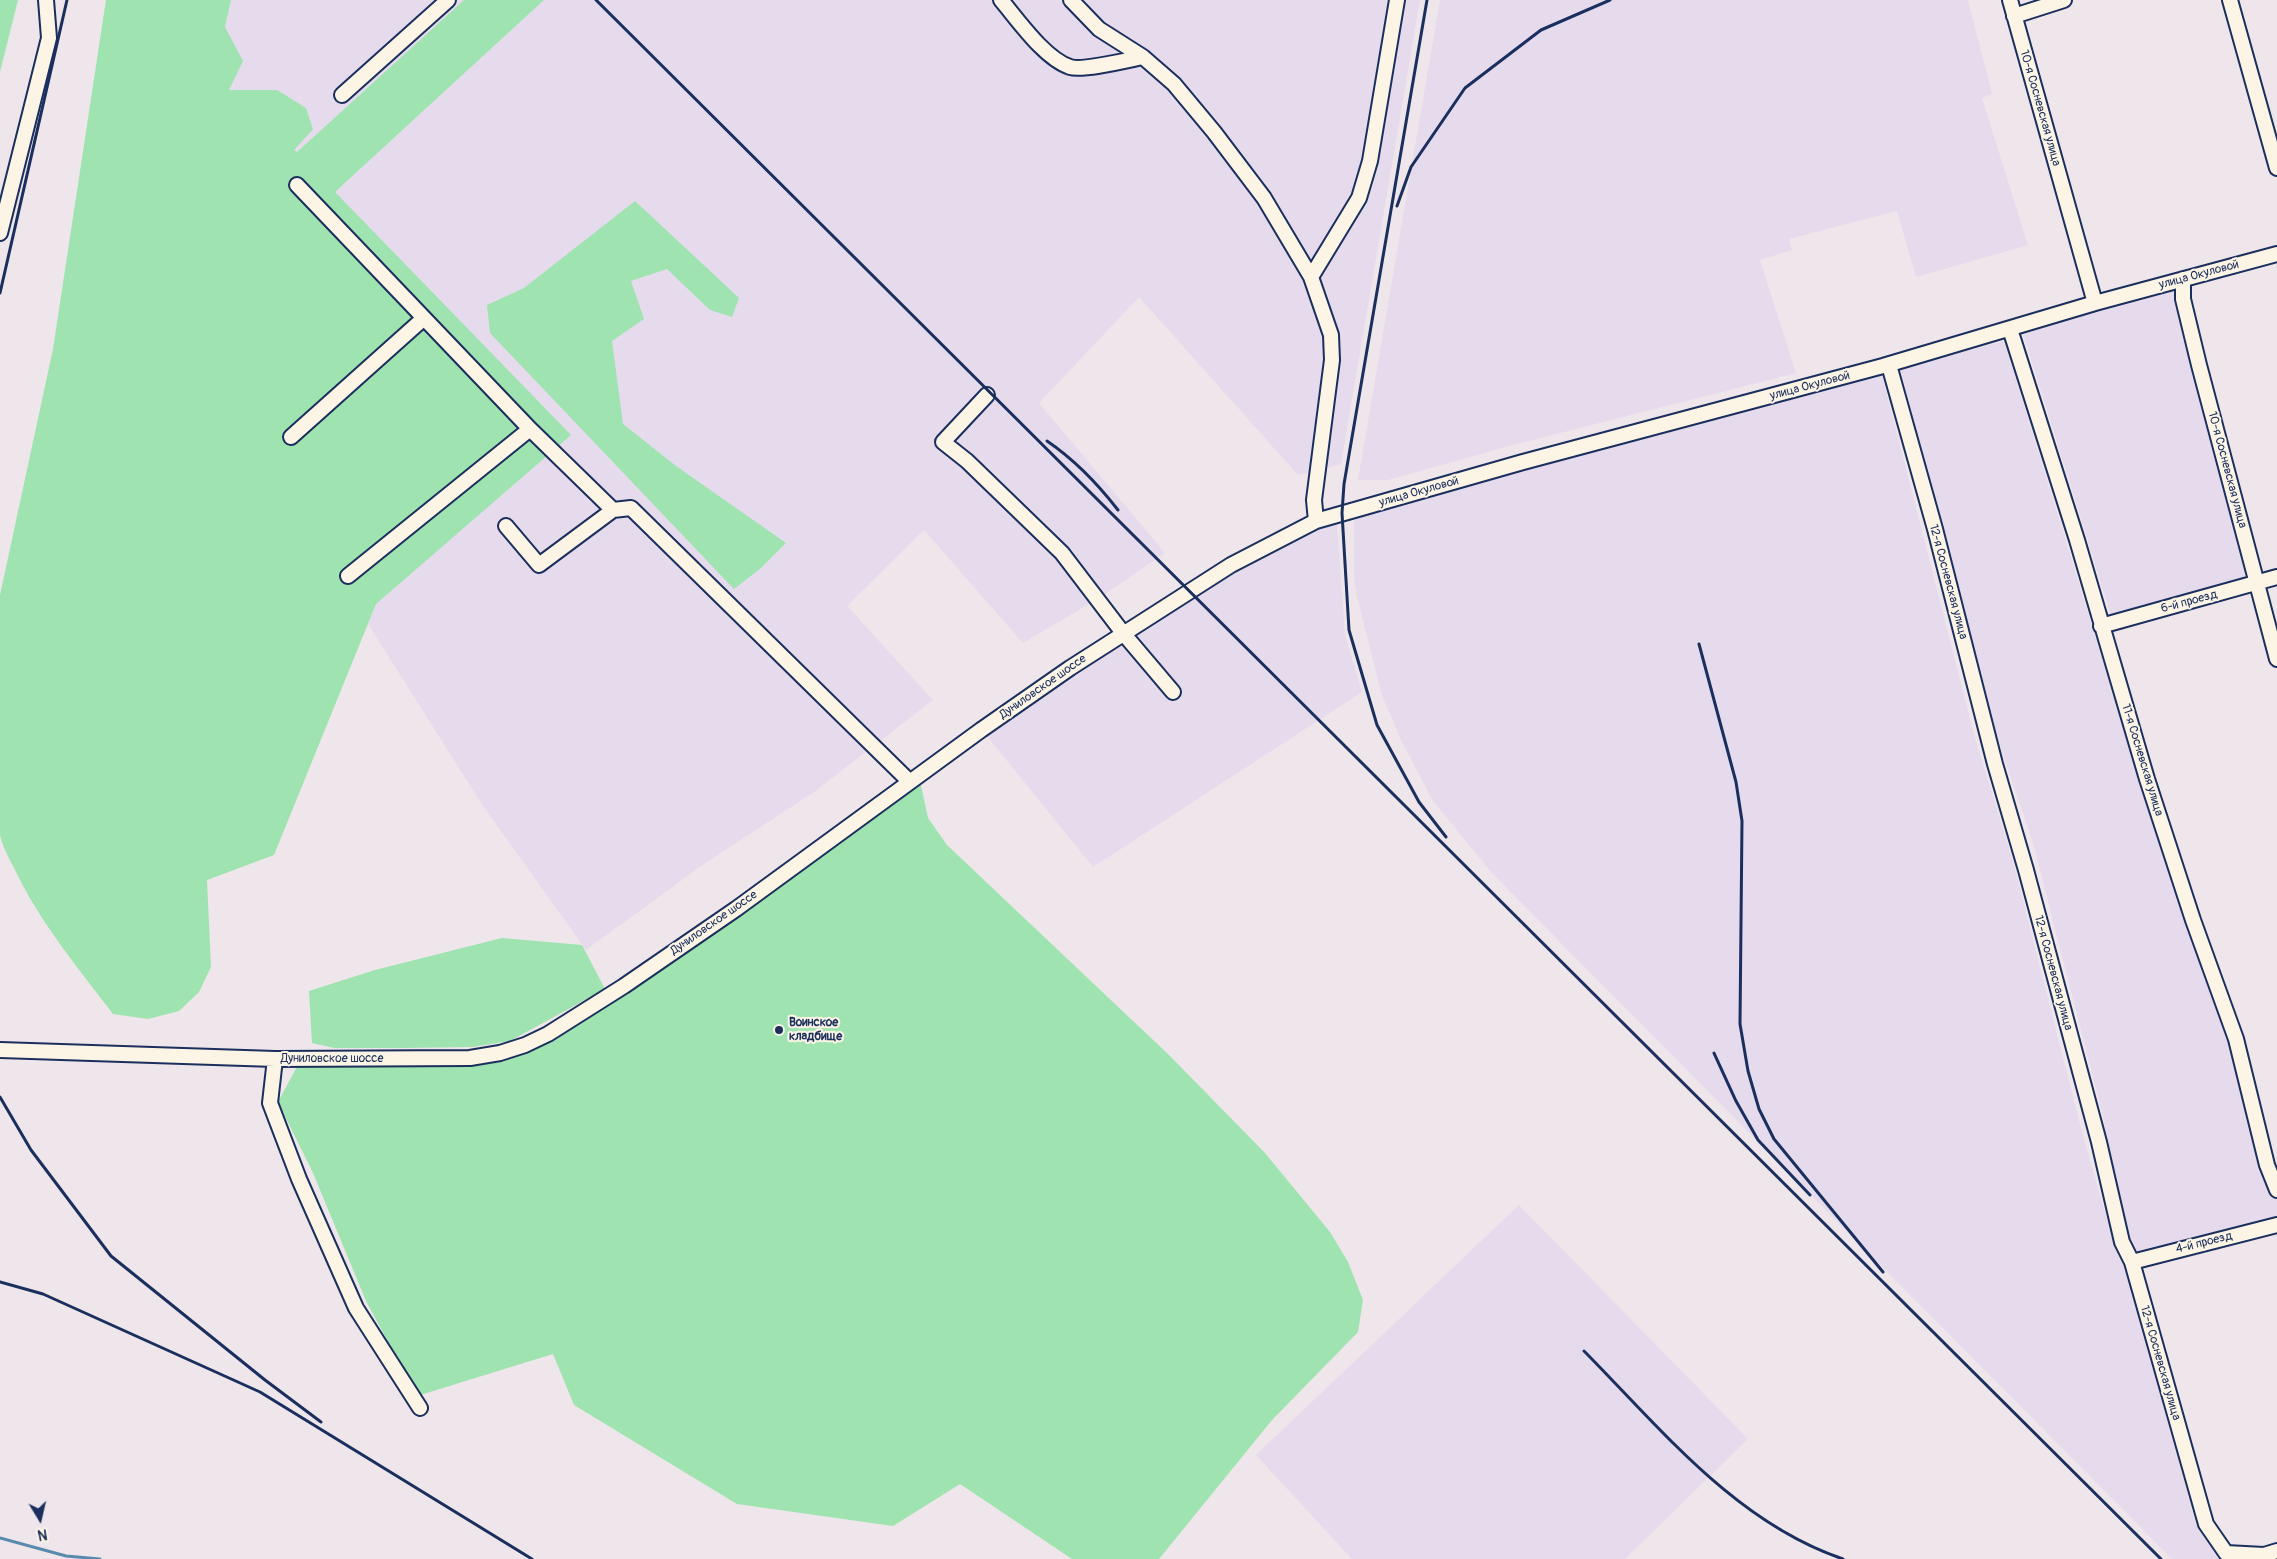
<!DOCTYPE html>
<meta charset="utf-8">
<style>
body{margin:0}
#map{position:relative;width:2277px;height:1559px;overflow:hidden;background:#eee6ea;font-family:Pangolin,sans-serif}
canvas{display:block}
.north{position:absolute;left:15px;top:1494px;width:50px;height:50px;-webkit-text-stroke:4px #fcf5e5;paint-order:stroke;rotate:171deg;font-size:14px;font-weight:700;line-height:20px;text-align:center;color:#1b2f5e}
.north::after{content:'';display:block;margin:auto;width:18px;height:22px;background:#1b2f5e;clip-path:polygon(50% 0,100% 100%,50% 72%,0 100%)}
</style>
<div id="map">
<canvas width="2277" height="1559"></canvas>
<div class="north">N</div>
</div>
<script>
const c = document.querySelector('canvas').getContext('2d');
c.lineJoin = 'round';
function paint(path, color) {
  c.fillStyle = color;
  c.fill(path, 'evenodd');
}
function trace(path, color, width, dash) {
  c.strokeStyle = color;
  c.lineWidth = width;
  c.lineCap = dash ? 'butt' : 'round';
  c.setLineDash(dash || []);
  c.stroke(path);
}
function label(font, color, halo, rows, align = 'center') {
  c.font = font + ' Pangolin,sans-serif';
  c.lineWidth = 4;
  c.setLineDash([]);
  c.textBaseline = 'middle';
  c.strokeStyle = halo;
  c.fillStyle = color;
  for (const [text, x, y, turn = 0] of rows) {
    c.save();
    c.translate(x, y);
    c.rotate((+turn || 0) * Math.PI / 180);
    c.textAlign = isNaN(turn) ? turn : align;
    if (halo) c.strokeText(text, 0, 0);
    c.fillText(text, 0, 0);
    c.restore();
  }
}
const built = new Path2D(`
 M231,0H464L297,152L294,150L277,90H229L225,27Z
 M544,0H1420L1341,464L1298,475L1139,297L1039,403L1165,553L1099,598L1023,643L924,530L847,606L933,700L814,792L704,864L586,950L483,806L368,624L376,604L335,192Z
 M1440,0H1968L1992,94L1982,98L2028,245L1916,277L1897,211L1789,239L1792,250L1760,260L1796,373L1513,445L1388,480H1358Z
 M2177,288L2254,581L2112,619L2022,330Z
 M2004,341L2139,778L2234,1039L2265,1166L2277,1197V1223L2140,1260L2132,1248L2110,1162L2103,1116L2033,843L1997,737L1900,368Z
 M1882,375L1975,738L2013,861L2081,1128L2116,1251L2125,1269L2196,1523L2209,1545L2225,1559H2172L1557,939L1492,873L1433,801L1403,744L1382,696L1357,597L1354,577V513Z
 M1337,523L1345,635L1362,692L1093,867L987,736L1126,637L1243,565L1309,531Z
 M1519,1205L1748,1439L1625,1559H1352L1256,1455Z`);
const green = new Path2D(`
 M0,0H18L0,72Z
 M106,0H231L225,27L243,61L229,90H277L306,108L313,129L294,150L297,152L464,0H544L335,192L571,435L376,604L274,855L207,880L211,967L199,992L179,1011L148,1019L113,1014C79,969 42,925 17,874C11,861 3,849 0,835V595L53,349Z
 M635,201L739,298L732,317L710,310L667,269L631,281L644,319L612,341L623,424L676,466L786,543L761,568L734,589L490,333L487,305L524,288Z
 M920,781L928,818L947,845L1169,1055L1265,1153L1330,1232L1348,1262L1363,1300L1358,1332L1272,1420L1159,1559H1072L960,1484L893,1526L737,1504L574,1405L553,1354L417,1396L366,1301L313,1173L278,1102L300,1061L523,1051L549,1041L774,888Z
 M502,938L582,945L605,989L510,1041L473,1047L402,1048H334L312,1043L309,991L375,970Z`);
const stream = new Path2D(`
 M0,1538L66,1556L100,1559`);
const minor = new Path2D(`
 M1001,0C1018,20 1045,59 1070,67C1083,71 1128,60 1143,57L1174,84L1214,132L1264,198L1311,277
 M1071,0L1099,29L1143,57
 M2010,0L2095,303
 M2230,0L2277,168
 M2014,16L2064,0
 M342,95L448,0
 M297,185L530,429
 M0,233L49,38L46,0
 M2183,279V299L2199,365L2277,659
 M2010,329L2077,540L2147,779L2193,920L2236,1039L2267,1165L2277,1190
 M1889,365L1935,529L1995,764L2026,870L2099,1142L2122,1242L2132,1262L2206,1524L2226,1553L2264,1555L2277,1551
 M987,395L943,442L967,461L1062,553L1123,633L1173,692
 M291,437L424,318
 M1316,521L1314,500L1332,360L1331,335L1311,277L1359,198L1370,161L1397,0
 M506,526L539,565L613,510L631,508L910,782
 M348,576L530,429L613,510
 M2101,626L2277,577
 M0,1050L275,1059L470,1058L500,1053L525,1045L548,1034L624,986L736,909L981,730L1070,668L1231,565L1316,521L1523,462L1883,366L2095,303L2277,254
 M275,1059L270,1103L299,1179L356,1308L420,1408
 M2132,1262L2277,1225`);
const rail = new Path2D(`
 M596,0L2161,1559
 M1427,0L1344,484L1342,513L1349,630L1377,725L1419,802L1446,837
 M1397,206L1411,167L1465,88L1541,30L1610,0
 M0,293L67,0
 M1047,441C1075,460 1097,483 1118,510
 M1699,644L1736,782L1742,821L1740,1024L1748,1071L1759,1109L1774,1139L1883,1272
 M1714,1053L1736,1101L1758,1140L1810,1195
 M0,1097L31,1150L111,1256L265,1380L321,1422
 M0,1282L43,1294L260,1392L532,1559
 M1584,1351C1661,1429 1736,1523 1843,1559`);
const markers = [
 [779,1030,5,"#1b2f5e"]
];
const streetNames = [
 ["10-я Сосневская улица",2040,108,74],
 ["улица Окуловой",2199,275,-15],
 ["улица Окуловой",1810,386,-15],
 ["10-я Сосневская улица",2227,470,75],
 ["улица Окуловой",1419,492,-16],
 ["12-я Сосневская улица",1948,582,75],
 ["6-й проезд",2189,602,-15],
 ["Дуниловское шоссе",1043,687,-35],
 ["11-я Сосневская улица",2142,760,73],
 ["Дуниловское шоссе",714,923,-35],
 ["12-я Сосневская улица",2053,973,75],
 ["Дуниловское шоссе",332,1059],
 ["4-й проезд",2204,1243,-14],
 ["12-я Сосневская улица",2160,1363,74]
];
const poiNames = [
 ["Воинское",789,1023],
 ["кладбище",789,1037]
];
paint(built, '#e5dbed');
paint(green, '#9ee3b0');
trace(stream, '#588aad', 3);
trace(minor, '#1b2f5e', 18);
trace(minor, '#fcf5e5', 14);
trace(rail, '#1b2f5e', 3);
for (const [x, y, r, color] of markers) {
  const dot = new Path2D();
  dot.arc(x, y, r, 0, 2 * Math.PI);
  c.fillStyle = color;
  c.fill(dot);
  trace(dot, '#fcf5e5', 2);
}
label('12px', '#1b2f5e', '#fcf5e5', streetNames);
label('bold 12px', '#1b2f5e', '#fcf5e5', poiNames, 'left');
</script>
